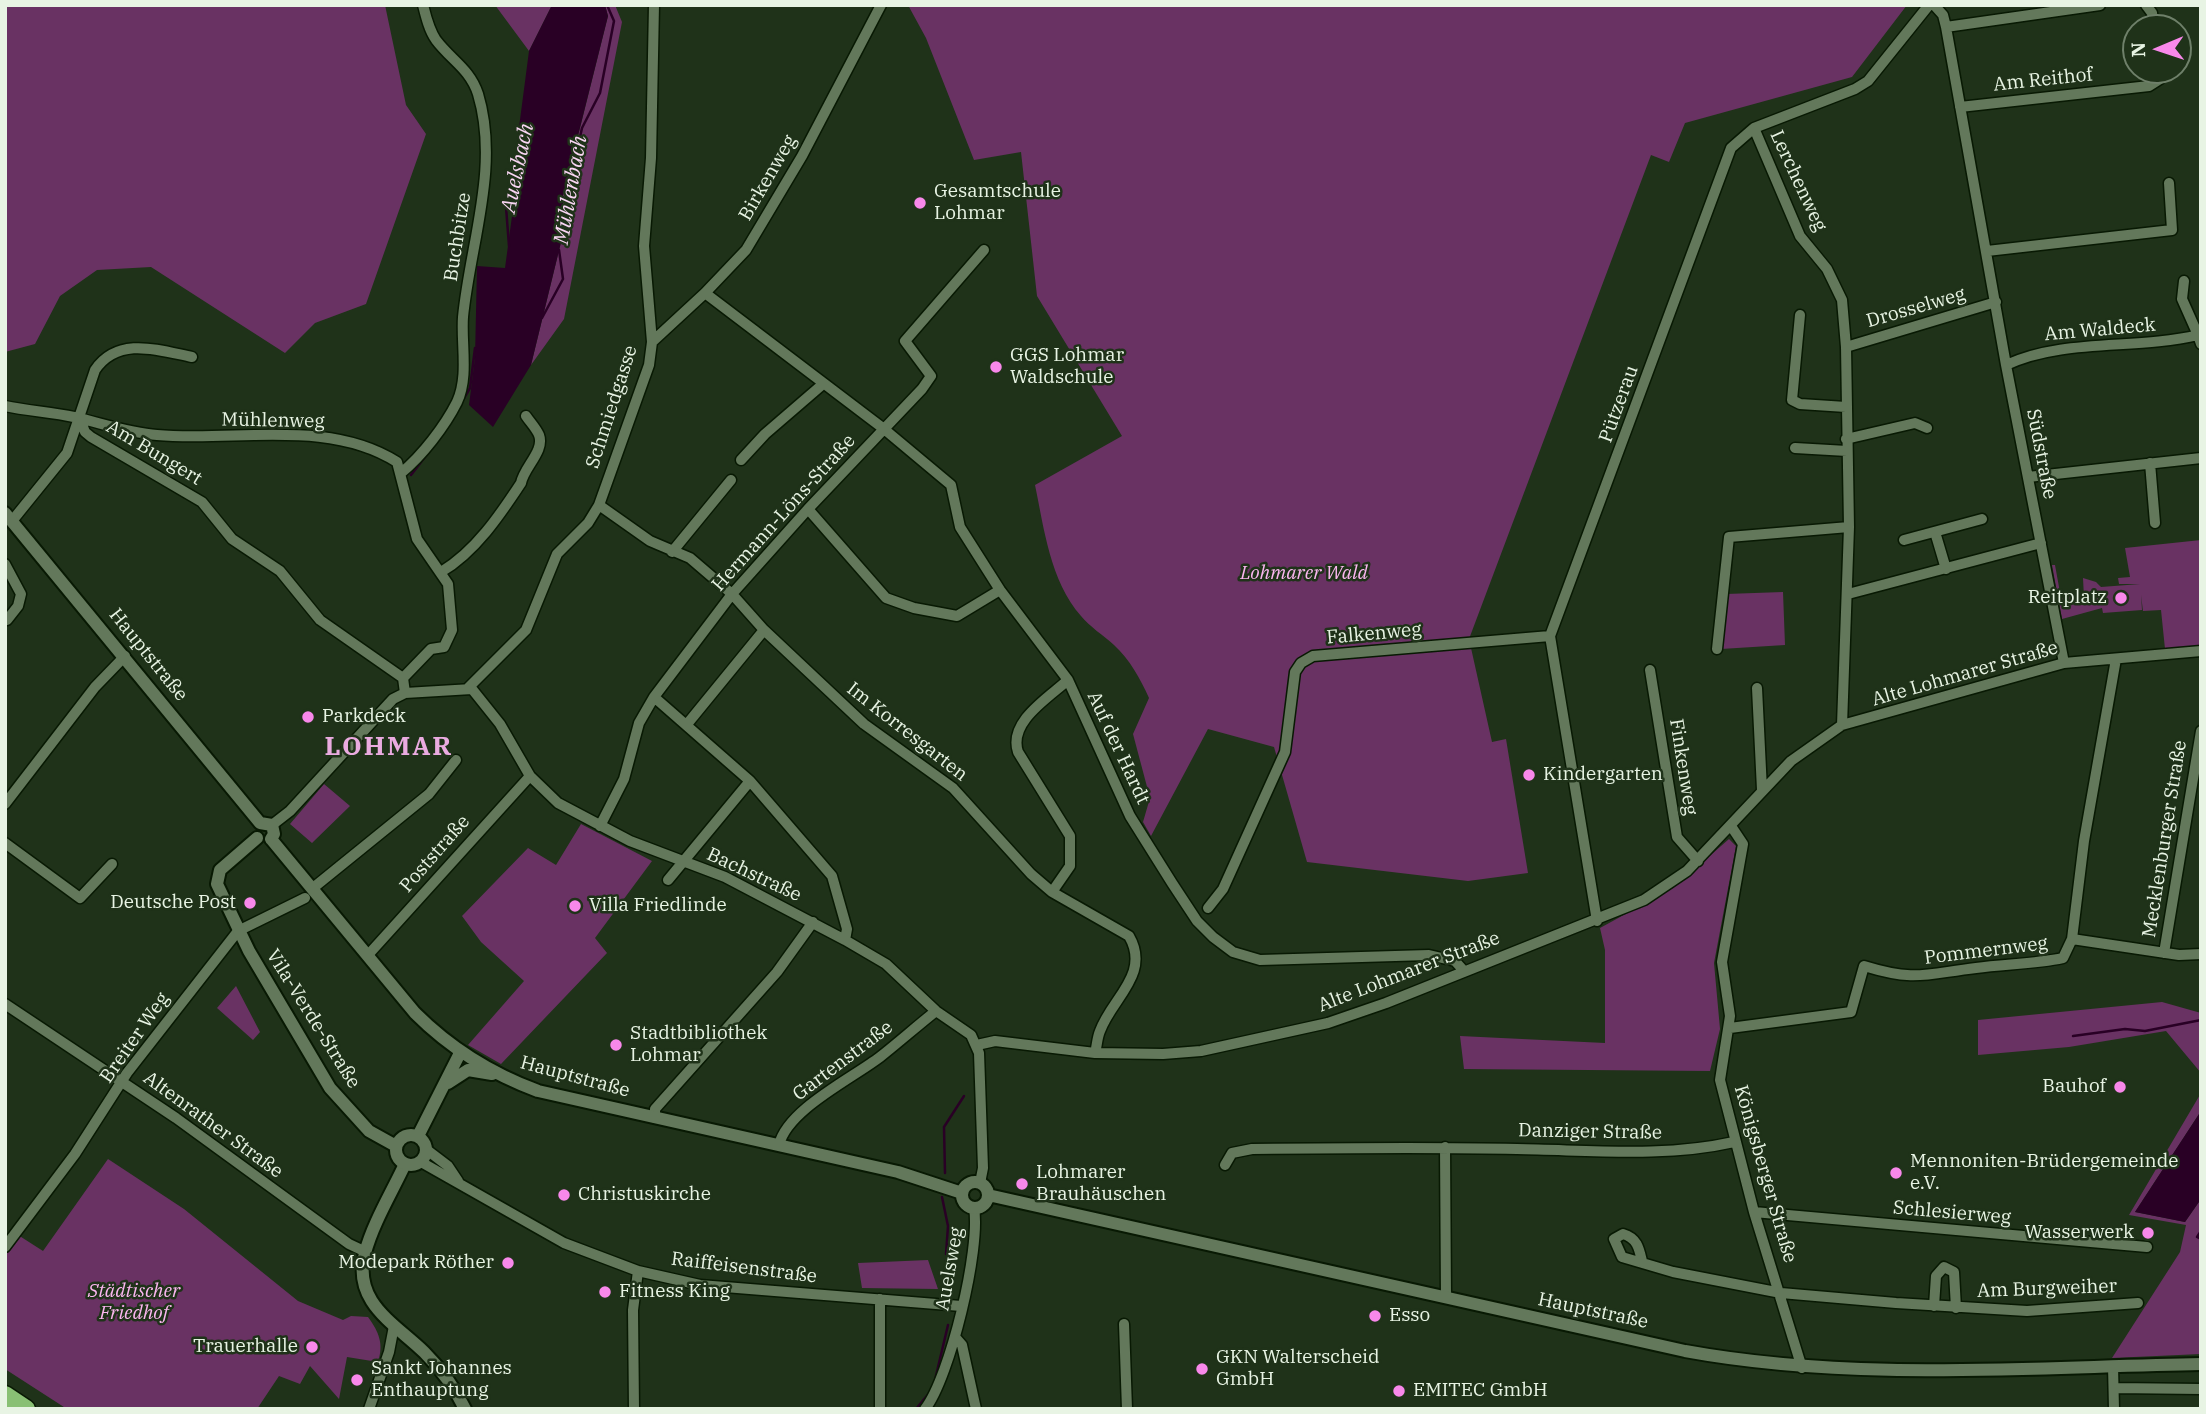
<!DOCTYPE html>
<meta charset="utf-8">
<style>
body{margin:0}
#map{position:relative;width:2206px;height:1414px;overflow:hidden;background:#1f3219;font-family:"IBM Plex Serif",serif}
canvas{display:block}
.frame{position:absolute;inset:0;border:7px solid #e8f4e4;pointer-events:none}
.north{position:absolute;left:2122px;top:14px;width:70px;height:70px;box-sizing:border-box;background:#1f3219;border:2px solid #6f806a;border-radius:50%;rotate:268deg;font-size:19px;font-weight:700;line-height:28px;text-align:center;color:#e8f4e4}
.north::after{content:'';display:block;margin:auto;width:24px;height:32px;background:#f888ea;clip-path:polygon(50% 0,100% 100%,50% 72%,0 100%)}
</style>
<div id="map">
<canvas width="2206" height="1414"></canvas>
<div class="frame"></div>
<div class="north">N</div>
</div>
<script>
const c = document.querySelector('canvas').getContext('2d');
c.lineJoin = 'round';
function paint(path, color) {
  c.fillStyle = color;
  c.fill(path, 'evenodd');
}
function trace(path, color, width, dash) {
  c.strokeStyle = color;
  c.lineWidth = width;
  c.lineCap = dash ? 'butt' : 'round';
  c.setLineDash(dash || []);
  c.stroke(path);
}
function label(font, color, halo, rows, align = 'center') {
  c.font = font + ' "IBM Plex Serif",serif';
  c.lineWidth = 5;
  c.setLineDash([]);
  c.textBaseline = 'middle';
  c.strokeStyle = halo;
  c.fillStyle = color;
  for (const [text, x, y, turn = 0] of rows) {
    c.save();
    c.translate(x, y);
    c.rotate((+turn || 0) * Math.PI / 180);
    c.textAlign = isNaN(turn) ? turn : align;
    if (halo) c.strokeText(text, 0, 0);
    c.fillText(text, 0, 0);
    c.restore();
  }
}
const green = new Path2D(`
 M5,5H385L406,105L426,134L366,304L315,323L285,353L151,267L97,270L60,296L35,344L5,352Z
 M495,5H552L529,51Z
 M605,5H615L622,22L564,319L531,365L563,234V196L608,16Z
 M908,5H1907L1852,77L1685,123L1669,162L1651,155L1469,639L1492,742L1506,739L1528,873L1468,881L1307,862L1274,747L1208,729L1151,836L1143,822L1150,798L1133,734L1149,698C1140,678 1130,660 1114,645C1103,635 1090,627 1081,616C1050,581 1044,528 1035,485L1122,436L1037,296L1021,152L974,160L926,38Z
 M2201,540V646L2165,649L2161,610L2143,611L2141,595L2142,610L2103,613L2102,608L2062,619L2052,565H2055L2061,598L2077,595L2078,599L2084,598L2083,578L2096,582L2101,587L2140,584H2119L2118,578L2130,577L2125,548Z
 M1783,592L1785,645L1721,649L1726,594Z
 M324,784L350,806L312,843L290,824Z
 M581,824L652,861L595,938L607,953L501,1064L468,1045L524,981L481,942L462,916L528,848L556,865Z
 M1729,839L1736,846L1714,963L1720,1029L1710,1071L1464,1069L1460,1036L1605,1043V950L1600,928L1673,888Z
 M236,986L260,1032L253,1040L217,1008Z
 M2162,1002L2201,1013V1073L2166,1031L2069,1047L1978,1055V1020Z
 M2201,1093V1111L2135,1212L2185,1222L2201,1199V1354L2112,1358L2180,1252L2186,1225L2129,1215Z
 M108,1159L184,1209L298,1301L343,1320L351,1316L368,1317C379,1332 384,1344 378,1362L347,1357L339,1399L310,1366L300,1384L279,1376L257,1409H67L5,1369V1252L18,1235L43,1251Z
 M928,1260L938,1289L862,1288L858,1263Z`);
const water = new Path2D(`
 M552,5H605L608,16L563,195V234L531,365L493,427L469,405L475,358L477,266L505,268L517,179L518,135L529,51Z
 M2201,1111V1199L2185,1222L2135,1212Z`);
const stream = new Path2D(`
 M562,220L582,128L600,93L614,21L607,5
 M509,246L506,207L518,174
 M542,318L563,279L559,250
 M444,432L470,388L475,348
 M411,475L432,448
 M2073,1036L2125,1029L2145,1031L2201,1020
 M945,1173L944,1127L964,1096
 M942,1197L948,1226L946,1254
 M2201,1231L2197,1237L2201,1239
 M946,1260L950,1289
 M935,1380L948,1325
 M916,1409L930,1392`);
const minor = new Path2D(`
 M1934,5L1943,15L1946,27L2006,365L2064,663
 M2146,5L2152,13L2154,28
 M1946,27L2100,5
 M1960,107L2149,86L2160,79V70
 M1754,128L1800,236L1827,269L1842,300L1846,347L1849,527L1842,725
 M1987,251L2172,230L2169,183
 M2184,281L2182,299L2198,335
 M705,293L884,429L951,485L960,527L1000,590L1068,680L1130,816L1172,883L1197,921L1213,937L1233,952L1260,960L1429,955L1455,961L1464,971
 M1800,315L1792,400L1800,404L1846,407
 M652,342L705,293L746,250L802,156L881,5
 M1846,347L1996,302
 M2006,365C2064,338 2136,350 2198,335L2201,344
 M5,406C28,411 51,412 74,417C101,423 129,433 157,435C235,442 328,418 397,462L417,539L448,584L452,630L444,647L431,649L403,678L405,693
 M80,419L85,432L91,437L202,502L232,539L280,571L320,620L403,678
 M1846,439L1915,423L1927,428
 M1795,448L1847,451
 M741,460L765,434L823,384
 M2150,463L2155,523
 M401,473C422,456 445,426 457,402C469,376 461,344 463,317C470,244 500,167 478,94C470,69 451,60 436,40C429,30 426,17 423,5
 M2028,477L2201,458
 M599,505L650,541L690,558L732,594L764,630L864,724L953,788L1031,874L1052,892L1129,936C1151,974 1112,998 1100,1031C1097,1038 1097,1046 1095,1053
 M808,509L886,598L914,608L957,616L1000,590
 M12,521L67,453L95,370C118,336 158,350 192,357
 M1935,532L1946,569
 M1904,540L1982,519
 M672,552L731,480
 M5,564L21,594L18,606L7,620
 M441,572C475,552 500,515 521,483C524,467 545,451 539,435C536,428 530,422 526,416
 M1848,594L2041,543
 M1717,649L1729,537L1849,527
 M1650,670L1677,837L1698,861
 M468,688L526,630L557,554L588,523L599,505L649,365L652,342L644,246L651,158L654,5
 M1757,688L1762,790
 M654,697L750,781L832,876L847,929L845,940
 M688,723L764,630
 M5,804L95,687L125,656
 M272,825L290,811L393,699L405,693L472,689L500,724L530,776L558,803L630,841L725,877L845,940L886,964L936,1011L971,1035L979,1053L983,1168L980,1183
 M600,826L624,779L639,723L654,697L732,594L808,509L922,389L931,376L905,341L984,250
 M1731,826L1743,844L1722,962L1730,1016L1720,1080L1754,1212L1802,1368
 M5,843L80,898L112,864
 M668,880L750,781
 M313,888L429,794L456,760
 M1052,892L1070,866V836L1018,752C1008,722 1048,698 1068,680
 M1208,908L1223,889L1285,752L1295,672L1301,663L1313,656L1550,636
 M1597,921L1550,636L1731,148L1754,128L1855,89L1868,81L1929,5
 M2072,939L2179,955L2201,954
 M2164,953L2201,731
 M368,955L530,776
 M5,1004L176,1118L349,1244L366,1252
 M1730,1028L1851,1012L1864,966C1916,982 1925,974 1976,968C2005,964 2035,964 2063,958L2072,939L2084,841L2116,659
 M977,1045L995,1041L1095,1053L1163,1054L1201,1051L1328,1023L1386,1003L1644,900L1687,871L1791,761L1842,725L2064,663L2201,651
 M655,1118V1109L777,972L813,922
 M779,1145C787,1110 851,1079 880,1057C899,1042 917,1026 936,1011
 M1445,1147L1446,1297
 M427,1150L448,1166L458,1181
 M421,1162L564,1243L638,1271L700,1285L961,1306
 M1225,1165L1232,1153L1252,1149C1340,1148 1429,1147 1517,1149C1590,1150 1663,1158 1734,1142
 M1754,1212L2147,1247
 M5,1247L75,1154L127,1073L238,931L305,898
 M1642,1261C1639,1248 1637,1238 1623,1234L1614,1239L1622,1257L1673,1272L1781,1293L1896,1303L2027,1311L2138,1303
 M1934,1306L1936,1276L1944,1267L1954,1272L1956,1308
 M1124,1324L1127,1409
 M955,1337L962,1345L976,1409
 M2113,1366L2114,1409
 M2114,1388L2201,1389
 M369,1409L389,1352L394,1326
 M634,1409L633,1310L638,1271
 M880,1409V1299
 M925,1409C950,1377 981,1248 974,1208`);
const tertiary = new Path2D(`
 M405,1164C392,1192 373,1223 365,1253C352,1302 394,1323 424,1352C440,1368 455,1388 465,1409`);
const secondary = new Path2D(`
 M5,513L260,823
 M260,823L272,825L274,834L271,839
 M257,838L220,870L217,884L249,951L330,1088L369,1131L396,1146
 M271,839L415,1013C450,1048 492,1074 538,1091L898,1172L962,1193
 M448,1083L468,1070L492,1074
 M396 1150a15 15 0 1 1 30 0a15 15 0 1 1-30 0Z
 M418,1136L461,1051
 M962 1195a13 13 0 1 1 26 0a13 13 0 1 1-26 0Z
 M988,1195L1685,1351C1855,1382 2029,1367 2201,1364`);
const motorway = new Path2D(`
 M5,1395L26,1409`);
const markers = [
 [920,203,7,"#f888ea"],
 [996,367,7,"#f888ea"],
 [2121,598,7,"#f888ea"],
 [308,717,7,"#f888ea"],
 [1529,775,7,"#f888ea"],
 [250,903,7,"#f888ea"],
 [575,906,7,"#f888ea"],
 [616,1045,7,"#f888ea"],
 [2120,1087,7,"#f888ea"],
 [1896,1173,7,"#f888ea"],
 [1022,1184,7,"#f888ea"],
 [564,1195,7,"#f888ea"],
 [2148,1233,7,"#f888ea"],
 [508,1263,7,"#f888ea"],
 [605,1292,7,"#f888ea"],
 [1375,1316,7,"#f888ea"],
 [312,1347,7,"#f888ea"],
 [1202,1369,7,"#f888ea"],
 [357,1380,7,"#f888ea"],
 [1399,1391,7,"#f888ea"]
];
const streetNames = [
 ["Am Reithof",2043,80,-6],
 ["Birkenweg",768,178,-60],
 ["Lerchenweg",1798,181,65],
 ["Buchbitze",458,237,-81],
 ["Drosselweg",1916,308,-16],
 ["Am Waldeck",2100,330,-5],
 ["Pützerau",1619,404,-70],
 ["Schmiedgasse",612,407,-72],
 ["Mühlenweg",273,421,1],
 ["Am Bungert",154,453,31],
 ["Südstraße",2041,454,79],
 ["Hermann-Löns-Straße",784,513,-48],
 ["Falkenweg",1374,634,-5],
 ["Hauptstraße",148,655,51],
 ["Alte Lohmarer Straße",1965,674,-16],
 ["Im Korresgarten",907,732,38],
 ["Auf der Hardt",1118,748,65],
 ["Finkenweg",1683,767,81],
 ["Mecklenburger Straße",2165,839,-81],
 ["Poststraße",435,854,-49],
 ["Bachstraße",754,875,25],
 ["Pommernweg",1986,951,-7],
 ["Alte Lohmarer Straße",1409,972,-21],
 ["Vila-Verde-Straße",313,1019,58],
 ["Breiter Weg",135,1038,-55],
 ["Gartenstraße",843,1061,-37],
 ["Hauptstraße",575,1077,15],
 ["Altenrather Straße",213,1125,36],
 ["Danziger Straße",1590,1132,1],
 ["Königsberger Straße",1765,1174,74],
 ["Schlesierweg",1952,1213,5],
 ["Raiffeisenstraße",744,1268,7],
 ["Auelsweg",950,1269,-80],
 ["Am Burgweiher",2047,1289,-2],
 ["Hauptstraße",1593,1311,12]
];
const poiNames = [
 ["Gesamtschule",934,192],
 ["Lohmar",934,214],
 ["GGS Lohmar",1010,356],
 ["Waldschule",1010,378],
 ["Reitplatz",2107,598,"right"],
 ["Parkdeck",322,717],
 ["Kindergarten",1543,775],
 ["Deutsche Post",236,903,"right"],
 ["Villa Friedlinde",589,906],
 ["Stadtbibliothek",630,1034],
 ["Lohmar",630,1056],
 ["Bauhof",2106,1087,"right"],
 ["Mennoniten-Brüdergemeinde",1910,1162],
 ["e.V.",1910,1184],
 ["Lohmarer",1036,1173],
 ["Brauhäuschen",1036,1195],
 ["Christuskirche",578,1195],
 ["Wasserwerk",2134,1233,"right"],
 ["Modepark Röther",494,1263,"right"],
 ["Fitness King",619,1292],
 ["Esso",1389,1316],
 ["Trauerhalle",298,1347,"right"],
 ["GKN Walterscheid",1216,1358],
 ["GmbH",1216,1380],
 ["Sankt Johannes",371,1369],
 ["Enthauptung",371,1391],
 ["EMITEC GmbH",1413,1391]
];
const parkNames = [
 ["Lohmarer Wald",1304,574],
 ["Städtischer",134,1292],
 ["Friedhof",134,1314]
];
const waterNames = [
 ["Auelsbach",518,168,-78],
 ["Mühlenbach",571,190,-80]
];
const districtNames = [
 ["LOHMAR",389,747]
];
paint(green, '#693263');
paint(water, '#290025');
trace(stream, '#290025', 2.5);
trace(minor, '#081903', 13);
trace(tertiary, '#081903', 16);
trace(secondary, '#081903', 16);
trace(motorway, '#081903', 21);
trace(minor, '#63785b', 10);
trace(tertiary, '#63785b', 12);
trace(secondary, '#63785b', 12);
trace(motorway, '#89c074', 18);
for (const [x, y, r, color] of markers) {
  const dot = new Path2D();
  dot.arc(x, y, r, 0, 2 * Math.PI);
  c.fillStyle = color;
  c.fill(dot);
  trace(dot, '#1f3219', 2.5);
}
label('19px', '#e8f4e4', '#1f3219', streetNames);
label('19px', '#e8f4e4', '#1f3219', poiNames, 'left');
label('italic 19px', '#fbb6f0', '#1f3219', parkNames);
label('italic 21px', '#fad6f4', '#1f3219', waterNames);
c.letterSpacing = '2px';
label('bold 26px', '#eaabe0', '#1f3219', districtNames);
c.letterSpacing = '0px';
</script>
